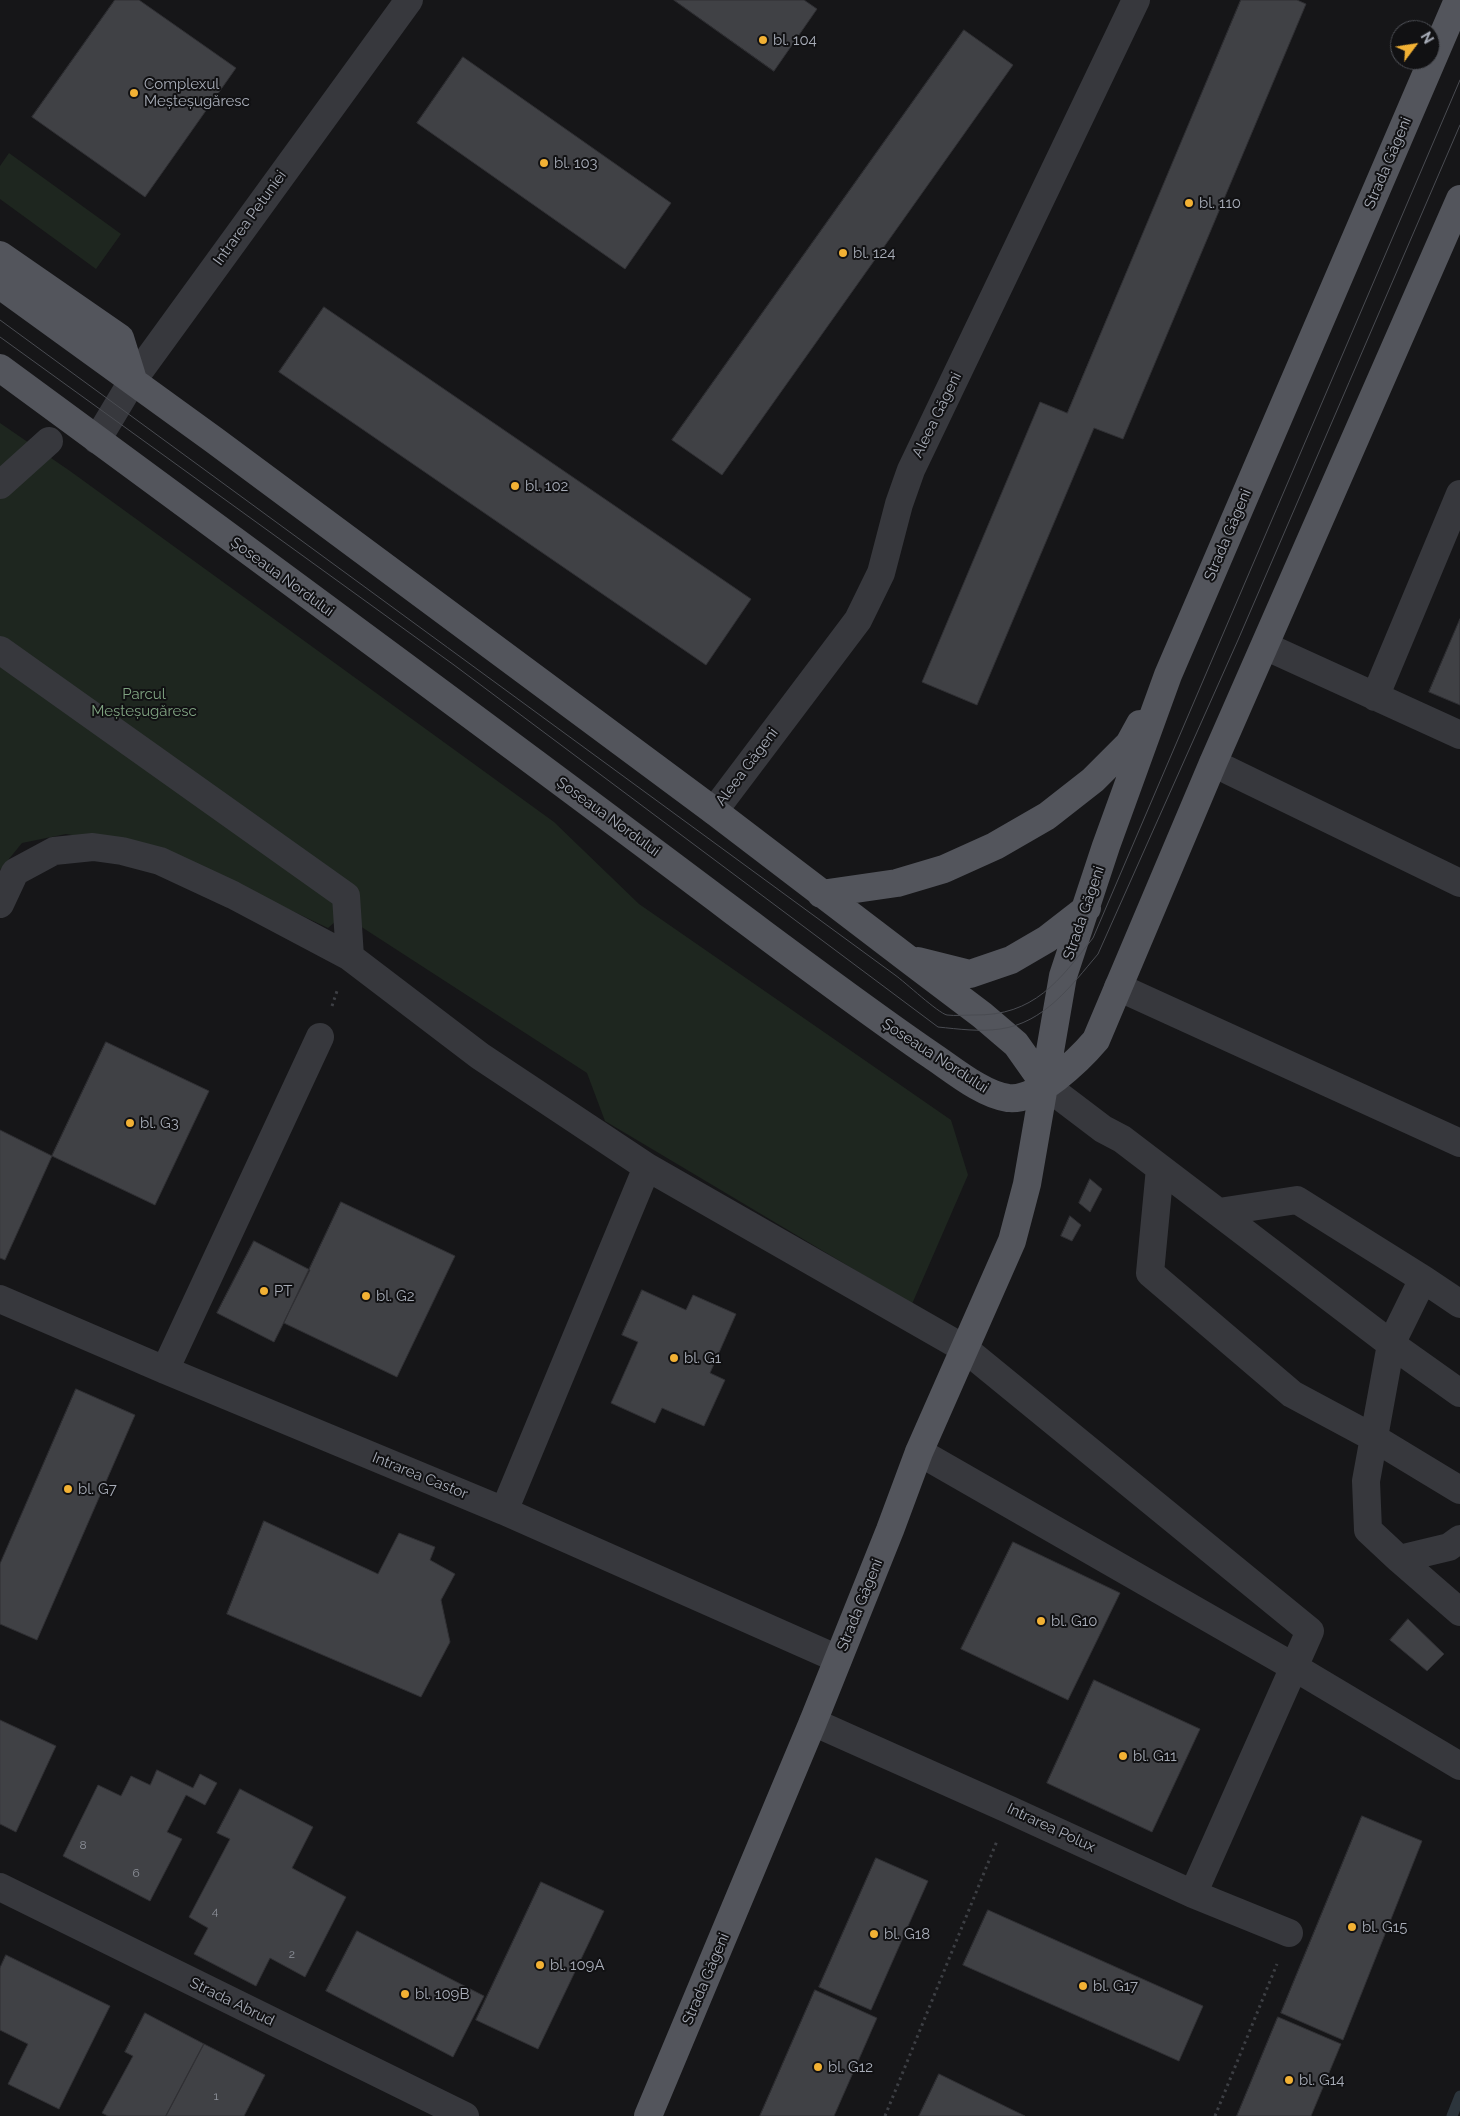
<!DOCTYPE html>
<meta charset="utf-8">
<style>
body{margin:0}
#map{position:relative;width:1460px;height:2116px;overflow:hidden;background:#161618;font-family:Raleway,sans-serif}
canvas{display:block}
.north{position:absolute;left:1390px;top:20px;width:50px;height:50px;box-sizing:border-box;background:#111113;border:1px solid #4d4f55;border-radius:50%;rotate:59deg;font-size:14px;font-weight:700;line-height:20px;text-align:center;color:#a8adb8}
.north::after{content:'';display:block;margin:auto;width:18px;height:22px;background:#f2b134;clip-path:polygon(50% 0,100% 100%,50% 72%,0 100%)}
</style>
<div id="map">
<canvas width="1460" height="2116"></canvas>
<div class="north">N</div>
</div>
<script>
const c = document.querySelector('canvas').getContext('2d');
c.lineJoin = 'round';
function paint(path, color) {
  c.fillStyle = color;
  c.fill(path, 'evenodd');
}
function trace(path, color, width, dash) {
  c.strokeStyle = color;
  c.lineWidth = width;
  c.lineCap = dash ? 'butt' : 'round';
  c.setLineDash(dash || []);
  c.stroke(path);
}
function label(font, color, halo, rows, align = 'center') {
  c.font = font + ' Raleway,sans-serif';
  c.lineWidth = 4;
  c.setLineDash([]);
  c.textBaseline = 'middle';
  c.strokeStyle = halo;
  c.fillStyle = color;
  for (const [text, x, y, turn = 0] of rows) {
    c.save();
    c.translate(x, y);
    c.rotate((+turn || 0) * Math.PI / 180);
    c.textAlign = isNaN(turn) ? turn : align;
    if (halo) c.strokeText(text, 0, 0);
    c.fillText(text, 0, 0);
    c.restore();
  }
}
const green = new Path2D(`
 M9,153L121,234L96,269L0,199V166Z
 M0,423L70,471L554,822L639,904L951,1120L968,1175L912,1304L605,1121L587,1073L343,915L328,928L166,851L66,834L22,843L0,870Z`);
const stream = new Path2D(`
 M1452,2116L1460,2096`);
const building = new Path2D(`
 M115,0H139L236,68L145,197L32,117Z
 M674,0H804L817,9L774,71Z
 M1241,0H1297L1306,4L1123,439L1094,428L977,705L922,682L1040,402L1067,413Z
 M964,30L1013,65L722,475L672,440Z
 M463,57L671,203L625,269L417,123Z
 M324,307L751,599L706,665L279,372Z
 M1460,619V705L1429,692Z
 M106,1042L209,1091L155,1205L52,1156Z
 M0,1130L52,1156L5,1260L0,1258Z
 M1090,1179L1102,1189L1090,1212L1079,1203Z
 M341,1202L455,1256L397,1377L284,1323Z
 M1070,1216L1081,1225L1072,1241L1061,1236Z
 M254,1241L310,1270L274,1342L217,1313Z
 M642,1290L686,1310L693,1295L736,1314L710,1373L725,1380L704,1426L662,1408L655,1423L611,1403L638,1342L622,1335Z
 M76,1389L135,1415L37,1640L0,1624V1564Z
 M264,1521L378,1574L399,1533L435,1547L430,1560L455,1574L441,1600L450,1642L421,1697L227,1614Z
 M1013,1542L1120,1593L1068,1700L961,1649Z
 M1408,1619L1444,1654L1427,1671L1390,1640Z
 M1094,1680L1200,1729L1152,1832L1047,1783Z
 M0,1720L56,1746L16,1832L0,1824Z
 M157,1770L193,1788L200,1774L217,1783L205,1805L186,1795L167,1832L182,1839L150,1901L63,1856L98,1785L121,1796L131,1776L150,1785Z
 M240,1789L313,1827L292,1868L346,1897L305,1977L270,1958L256,1986L194,1954L208,1928L189,1917L230,1839L217,1833Z
 M1362,1816L1422,1841L1343,2040L1281,2013Z
 M876,1858L928,1881L871,2010L819,1987Z
 M541,1882L604,1911L538,2049L476,2020Z
 M988,1910L1203,2006L1179,2061L963,1965Z
 M357,1931L484,1996L453,2057L326,1991Z
 M6,1955L110,2006L59,2109L8,2084L28,2044L0,2030V1968Z
 M815,1990L877,2018L834,2116H760Z
 M145,2013L204,2044L166,2116H108L102,2113L133,2056L125,2052Z
 M1278,2017L1341,2044L1311,2116H1237Z
 M204,2044L265,2075L244,2116H166Z
 M939,2074L1025,2116H919Z`);
const path = new Path2D(`
 M332,1006L337,991
 M885,2116L997,1841
 M1215,2116L1277,1964`);
const minor = new Path2D(`
 M97,440L133,380L409,0
 M0,485L49,441
 M1265,646L1460,735
 M0,650L346,896L350,957
 M1375,697L1460,494
 M1213,763L1460,883
 M714,811L858,620L881,573L899,504L911,470L1136,0
 M0,904L15,872L54,851L93,847L122,851L160,861L233,895L350,957L480,1056L647,1167L965,1349L1310,1631L1294,1667L1460,1766
 M1118,987L1460,1143
 M1045,1085L1103,1129L1122,1139L1391,1344L1460,1393
 M1160,1168L1150,1273L1292,1394L1374,1438L1460,1490
 M1219,1212L1297,1200L1423,1279L1460,1304
 M1423,1279L1391,1344L1366,1481L1368,1530L1399,1559L1449,1547L1460,1539
 M0,1299L165,1370L504,1511L838,1659
 M165,1370L320,1037
 M919,1452L1294,1667L1193,1894
 M504,1511L647,1167
 M1399,1559L1460,1612
 M813,1722L1010,1810L1193,1894L1289,1933
 M0,1887L465,2116`);
const major = new Path2D(`
 M0,255L120,338L133,380
 M0,285L214,440L714,811L908,959L982,1015L1016,1044L1045,1085
 M0,368C245,548 490,728 733,911C799,960 864,1009 931,1055C952,1069 983,1095 1008,1098C1036,1102 1079,1060 1096,1040L1213,763L1460,199
 M821,894L897,883L944,869L995,846L1047,816L1093,780L1129,744L1140,724
 M918,961L970,974L1011,960L1047,939L1087,908
 M648,2116L813,1722L890,1530L919,1452L1012,1241L1027,1184L1063,976L1106,846L1168,675L1458,0`);
const tram = new Path2D(`
 M0,320L895,975C905,982 938,1013 947,1015C955,1016 965,1015 974,1015C1034,1016 1059,981 1093,938L1460,80
 M0,337L454,665L938,1027C958,1029 980,1032 1000,1029C1044,1023 1071,986 1098,954L1238,640L1460,125`);
const markers = [
 [763,40,5,"#f2b134"],
 [134,93,5,"#f2b134"],
 [544,163,5,"#f2b134"],
 [1189,203,5,"#f2b134"],
 [843,253,5,"#f2b134"],
 [515,486,5,"#f2b134"],
 [130,1123,5,"#f2b134"],
 [264,1291,5,"#f2b134"],
 [366,1296,5,"#f2b134"],
 [674,1358,5,"#f2b134"],
 [68,1489,5,"#f2b134"],
 [1041,1621,5,"#f2b134"],
 [1123,1756,5,"#f2b134"],
 [1352,1927,5,"#f2b134"],
 [874,1934,5,"#f2b134"],
 [540,1965,5,"#f2b134"],
 [1083,1986,5,"#f2b134"],
 [405,1994,5,"#f2b134"],
 [818,2067,5,"#f2b134"],
 [1289,2080,5,"#f2b134"]
];
const numberNames = [
 ["8",83,1845],
 ["6",136,1873],
 ["4",215,1911],
 ["2",292,1954],
 ["1",216,2096]
];
const poiNames = [
 ["bl. 104",773,40],
 ["Complexul",144,84],
 ["Meșteșugăresc",144,101],
 ["bl. 103",554,163],
 ["bl. 110",1199,203],
 ["bl. 124",853,253],
 ["bl. 102",525,486],
 ["bl. G3",140,1123],
 ["PT",274,1291],
 ["bl. G2",376,1296],
 ["bl. G1",684,1358],
 ["bl. G7",78,1489],
 ["bl. G10",1051,1621],
 ["bl. G11",1133,1756],
 ["bl. G15",1362,1927],
 ["bl. G18",884,1934],
 ["bl. 109A",550,1965],
 ["bl. G17",1093,1986],
 ["bl. 109B",415,1994],
 ["bl. G12",828,2067],
 ["bl. G14",1299,2080]
];
const streetNames = [
 ["Strada Găgeni",1388,163,-67],
 ["Intrarea Petuniei",250,218,-54],
 ["Aleea Găgeni",937,415,-64],
 ["Strada Găgeni",1228,535,-67],
 ["Șoseaua Nordului",282,577,36],
 ["Aleea Găgeni",747,767,-53],
 ["Șoseaua Nordului",608,817,36],
 ["Strada Găgeni",1084,913,-71],
 ["Șoseaua Nordului",935,1056,33],
 ["Intrarea Castor",420,1476,22],
 ["Strada Găgeni",860,1605,-68],
 ["Intrarea Polux",1051,1828,25],
 ["Strada Găgeni",706,1979,-67],
 ["Strada Abrud",232,2002,26]
];
const parkNames = [
 ["Parcul",144,694],
 ["Meșteșugăresc",144,711]
];
paint(green, '#1e261f');
trace(stream, '#2c353c', 11);
paint(building, '#404145');
trace(building, '#303034', 1);
trace(path, '#3d3f44', 3, [2.5, 4]);
trace(minor, '#37383d', 28);
trace(major, '#53555c', 28);
trace(tram, '#4a4c52', 1);
for (const [x, y, r, color] of markers) {
  const dot = new Path2D();
  dot.arc(x, y, r, 0, 2 * Math.PI);
  c.fillStyle = color;
  c.fill(dot);
  trace(dot, '#111113', 2);
}
label('12px', '#8e929b', null, numberNames);
label('15px', '#a8adb8', '#111113', poiNames, 'left');
label('15px', '#a8adb8', '#111113', streetNames);
label('15px', '#7fa381', '#111113', parkNames);
</script>
